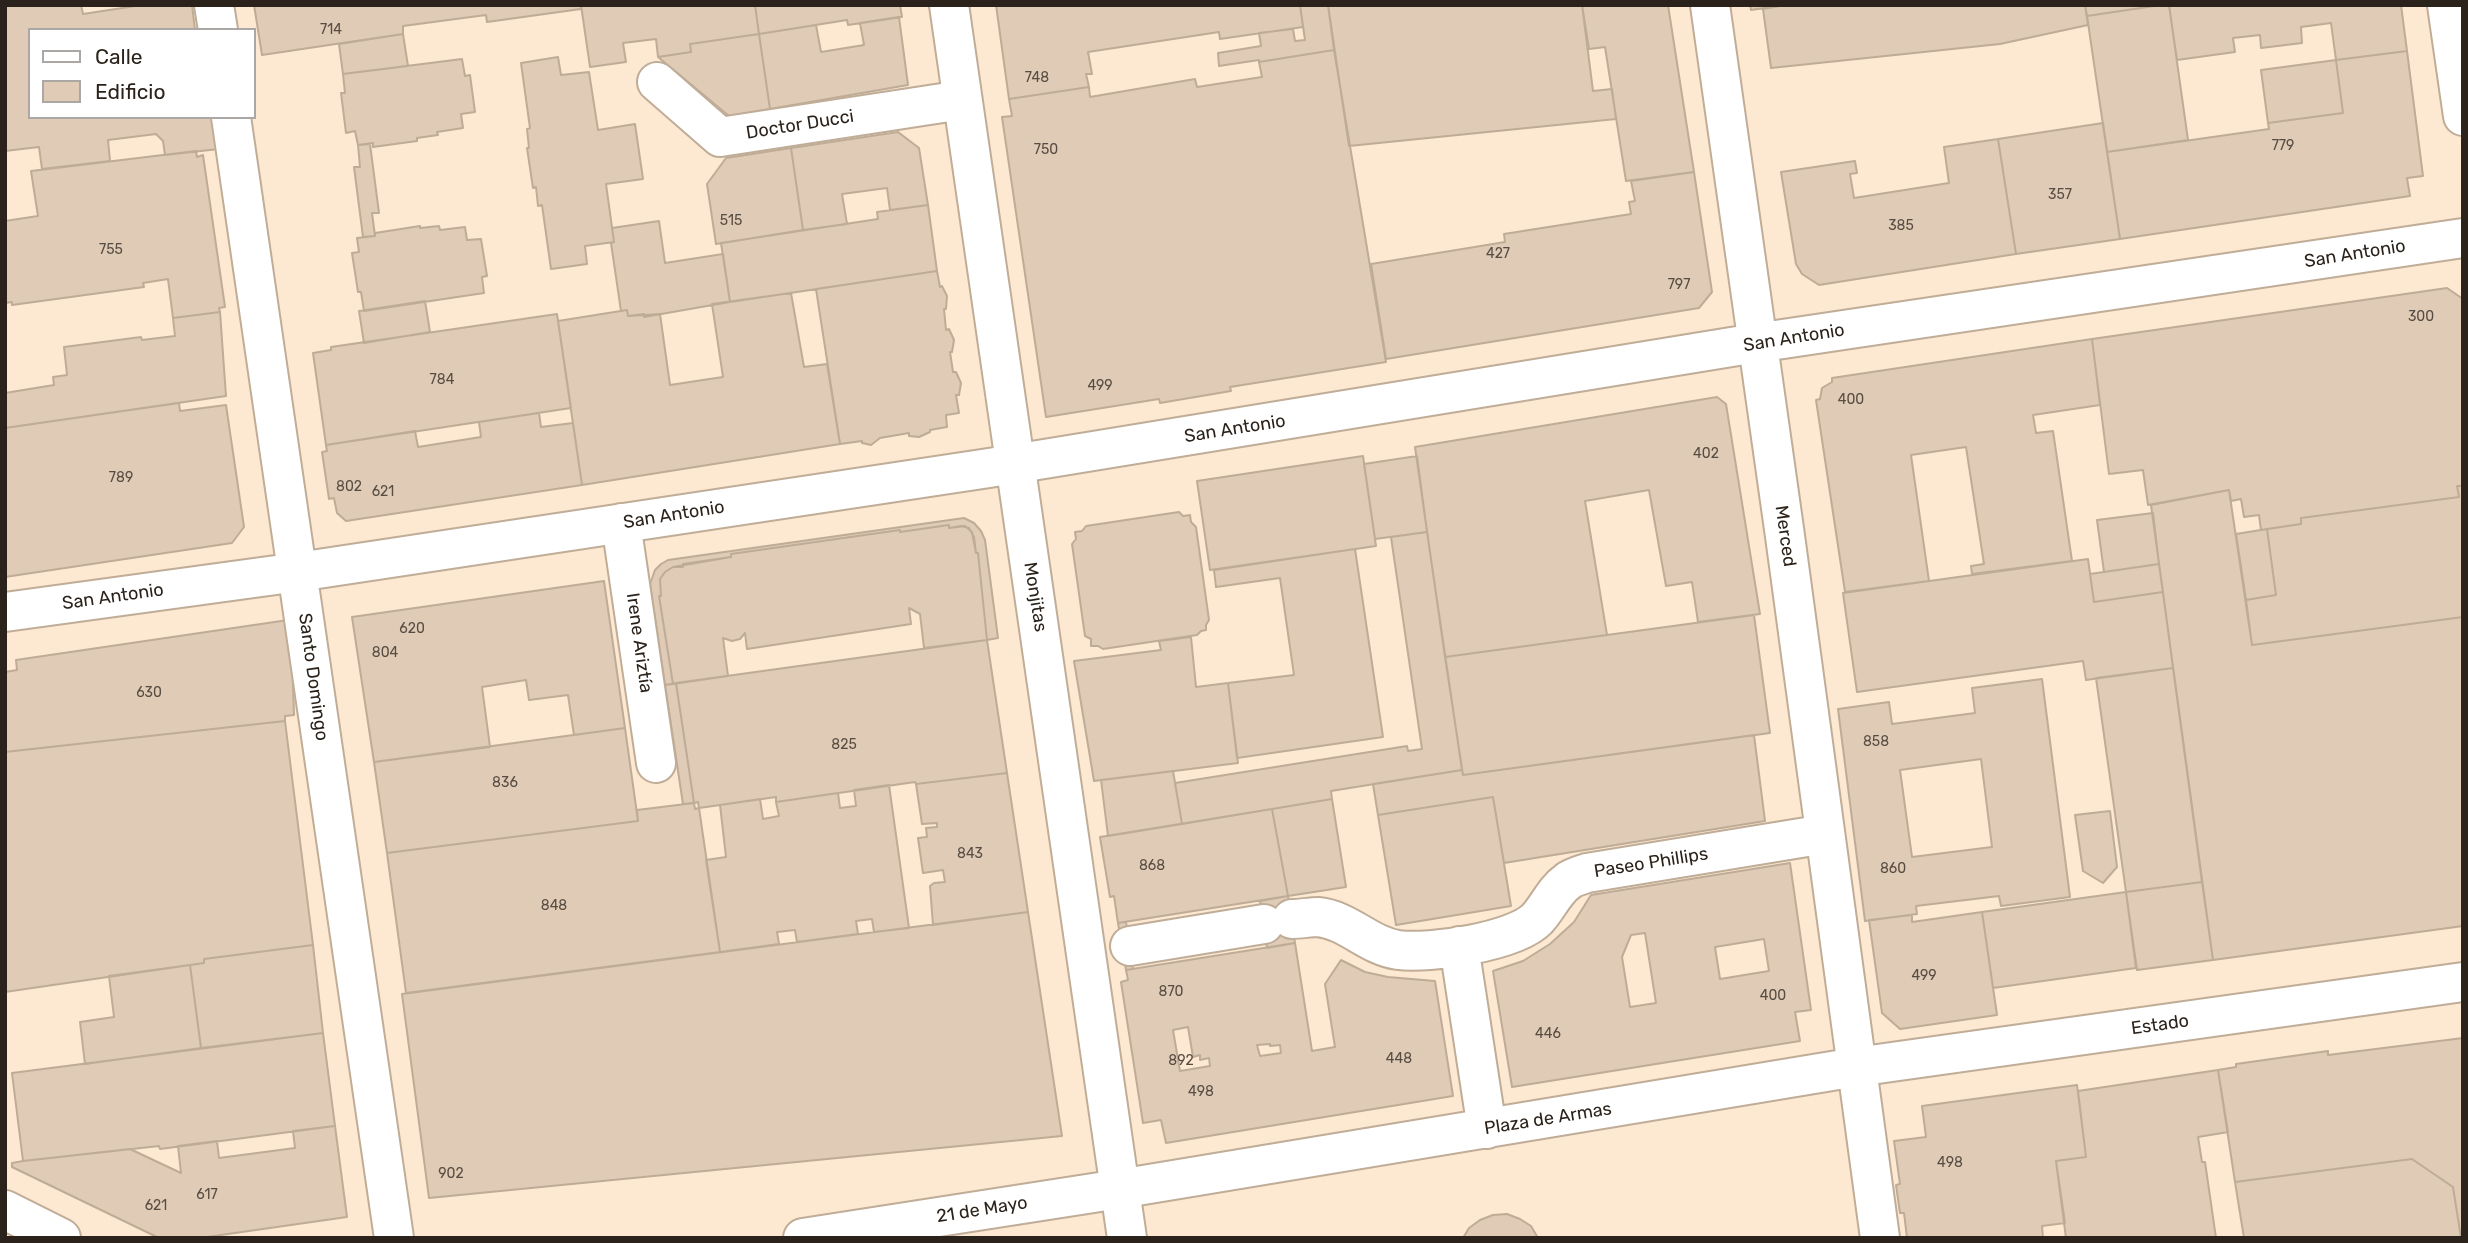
<!DOCTYPE html>
<meta charset="utf-8">
<style>
body{margin:0}
#map{position:relative;width:2468px;height:1243px;overflow:hidden;background:#fdf5ec;font-family:Rubik,sans-serif}
canvas{display:block}
.frame{position:absolute;inset:0;border:7px solid #2b231b;pointer-events:none}
.legend{position:absolute;left:28px;top:28px;width:228px;height:91px;box-sizing:border-box;background:#fff;border:2px solid #aaa7a4;margin:0;padding:9px 12px;list-style:none;font-size:21px;color:#2b231b}
.legend li{display:flex;align-items:center;gap:14px;height:35px}
.legend b{width:35px;border:2px solid #aaa7a4}
</style>
<div id="map">
<canvas width="2468" height="1243"></canvas>
<div class="frame"></div>
<ul class="legend">
<li><b style="height:9px;background:#fff"></b>Calle</li>
<li><b style="height:19px;background:#dfcbb6"></b>Edificio</li>
</ul>
</div>
<script>
const c = document.querySelector('canvas').getContext('2d');
c.lineJoin = 'round';
function paint(path, color) {
  c.fillStyle = color;
  c.fill(path, 'evenodd');
}
function trace(path, color, width, dash) {
  c.strokeStyle = color;
  c.lineWidth = width;
  c.lineCap = dash ? 'butt' : 'round';
  c.setLineDash(dash || []);
  c.stroke(path);
}
function label(font, color, halo, rows, align = 'center') {
  c.font = font + ' Rubik,sans-serif';
  c.lineWidth = 5;
  c.setLineDash([]);
  c.textBaseline = 'middle';
  c.strokeStyle = halo;
  c.fillStyle = color;
  for (const [text, x, y, turn = 0] of rows) {
    c.save();
    c.translate(x, y);
    c.rotate((+turn || 0) * Math.PI / 180);
    c.textAlign = isNaN(turn) ? turn : align;
    if (halo) c.strokeText(text, 0, 0);
    c.fillText(text, 0, 0);
    c.restore();
  }
}
const built = new Path2D(`
 M5,5H2463V1238H5ZM30,30H254V117H30Z`);
const building = new Path2D(`
 M5,5H81L83,14L142,5H192L195,30H30V117H214L219,149L165,155L163,141L156,134L108,140L110,161L42,169L39,147L5,151Z
 M254,5H581V9L487,22L486,15L403,26V34L262,55Z
 M581,5H755L759,34L690,44L691,52L658,57L656,39L623,43L626,62L590,67Z
 M755,5H900L902,17L848,25L847,20L759,34Z
 M996,5H1300L1303,27L1220,39L1219,32L1088,52L1092,74H1086L1089,87L1009,99Z
 M1300,5H1328L1334,50L1259,62V60L1219,66L1218,53L1261,46L1259,33L1293,29L1295,41L1305,40Z
 M1328,5H1582L1593,91L1612,89L1616,119L1349,146Z
 M1582,5H1668L1694,172L1626,181L1605,47L1589,49Z
 M1750,5H1785L1751,10Z
 M1785,5H2085L2088,25L2000,44L1771,68L1763,9Z
 M2085,5H2161L2087,16Z
 M2161,5H2169L2188,140L2107,152L2087,16Z
 M2169,5H2401L2407,51L2336,60L2331,23L2301,27L2302,43L2261,48L2260,35L2233,38L2235,52L2177,60Z
 M899,17L908,85L770,109L759,34L816,25L821,52L864,45L860,23Z
 M403,34L408,66L343,74L339,44Z
 M759,34L770,109L729,116L658,57L691,52L690,44Z
 M1334,50L1386,362L1230,387L1231,391L1160,403L1159,399L1046,417L1002,117L1012,116L1009,99L1089,87L1090,97L1195,79L1197,87L1262,77L1259,62Z
 M2407,51L2423,176L2407,178L2410,196L2120,239L2107,152L2269,129L2268,123L2343,113L2336,60Z
 M558,57L561,75L589,72L598,130L635,124L643,179L606,184L614,242L585,246L587,264L551,269L542,205L538,206L536,187L533,188L527,148H529L527,129L530,128L521,63Z
 M462,59L465,76L470,75L475,112L461,114L463,128L437,132L438,135L417,138V141L373,147V143L358,145L355,131L346,133L341,93H345L343,74Z
 M2336,60L2343,113L2268,123L2261,70Z
 M2103,123L2120,239L2016,254L1998,139Z
 M898,132L919,148L928,205L890,210L887,188L842,194L847,224L803,230L791,148Z
 M1998,139L2016,254L1819,285L1802,274L1796,264L1781,172L1855,161L1857,173L1850,174L1854,198L1949,183L1944,147Z
 M370,144L379,213H372L375,236L363,237L354,167H360L358,145Z
 M791,148L803,230L716,244L707,184L726,158Z
 M196,151L197,157L203,155L225,307L219,308L220,312L173,318L168,279L143,283L144,287L12,305V302L5,303V221L38,216L31,171Z
 M1694,172L1712,292L1699,308L1386,359L1371,264L1505,242L1504,234L1631,214L1629,202L1635,201L1631,181Z
 M928,205L937,271L730,302L721,243L878,219L877,212Z
 M659,221L665,263L723,254L730,302L644,317V314L628,316L627,310L621,311L611,243L614,242L612,228Z
 M420,226V228L439,226L440,230L465,227L467,240L481,239L487,276L482,277L484,293L364,311L361,292H358L352,253L359,252L357,238L375,236V233Z
 M937,271L940,287L942,286L947,296L946,309H944L946,330L949,329L954,340L952,352H950L953,372H956L961,383L959,395H956L959,413L946,415L947,427L930,430V432L919,437L909,436V433L880,438L871,445L862,443V441L840,444L816,289Z
 M2447,288L2463,299V486H2457L2459,497L2301,518V524L2261,530L2259,515L2244,517L2241,499L2231,501L2229,490L2148,505L2143,470L2109,474L2092,339Z
 M791,293L804,367L827,364L840,444L582,485L558,321L627,310L628,316L660,314L670,385L723,377L712,304Z
 M425,301L430,332L364,343L359,311Z
 M220,312L226,396L5,428V393L54,385L53,377L67,375L64,347L141,337L142,340L175,336L173,318Z
 M557,314L571,408L326,445L313,353L331,350V347Z
 M2092,339L2100,405L2033,415L2036,433L2053,431L2072,561L1972,574L1971,566L1984,564L1966,447L1911,455L1929,581L1845,592L1816,400L1820,399L1822,388L1832,382V378Z
 M1717,397L1726,404L1760,614L1698,622L1692,582L1666,586L1649,490L1585,501L1607,635L1445,657L1415,447Z
 M179,403L180,411L226,405L244,527L232,543L5,577V428Z
 M539,413L541,427L573,423L582,485L346,521L337,513L334,498L329,499L322,452L327,451L326,445L415,431L418,447L481,437L479,422Z
 M1363,456L1376,546L1210,570L1197,481Z
 M1417,456L1427,532L1375,539L1364,464Z
 M2457,486H2463V617L2252,645L2246,600L2276,595L2267,529L2301,524V518L2459,497Z
 M2229,490L2252,645L2463,617V926L2213,960L2151,505Z
 M1179,512L1183,516L1190,515L1191,522L1196,527L1209,620L1206,625V630L1201,631L1197,635L1103,649L1098,646H1091V639L1085,636L1072,544L1076,539L1075,532L1082,531L1086,526Z
 M2153,513L2159,564L2104,572L2097,520Z
 M964,518L974,523L981,531L985,540L998,638L987,640L978,553H976L974,537L969,528L961,526L949,528V525L900,532V530L731,554V557L683,564V567H673L665,572L660,579L661,596H659L673,684L665,685L650,584L655,570L661,564L668,560Z
 M949,525V528L965,526L972,532L976,553H978L987,640L924,648L920,614L909,608L911,624L747,649L745,633L740,639L732,641L723,638L728,676L673,684L659,596H661L660,579L665,572L673,567L731,557V554L900,530V532Z
 M2267,529L2276,595L2246,600L2236,534Z
 M1427,532L1462,770L1331,791L1332,799L1182,824L1175,783L1407,746L1408,751L1422,749L1391,537Z
 M1355,549L1383,737L1237,758L1228,683L1294,675L1280,578L1216,587L1214,570Z
 M2088,559L2094,602L2163,592L2173,668L2086,680L2083,661L1857,692L1843,593Z
 M2159,564L2163,592L2094,602L2090,574Z
 M604,581L625,728L574,735L568,695L529,700L526,680L482,687L490,747L374,762L352,617Z
 M1754,615L1770,733L1463,775L1445,657Z
 M288,620L292,654L294,715L285,716V721L5,752V672L17,670L16,660Z
 M1191,637L1196,687L1228,683L1238,763L1094,781L1074,661L1161,650L1159,641Z
 M987,640L1007,773L916,784L915,782L776,802V797L699,808L698,802L694,803L676,683Z
 M2173,668L2202,882L2126,892L2096,678Z
 M2042,679L2070,897L2001,906L1999,896L1916,906L1917,914L1865,921L1838,709L1889,702L1892,724L1975,713L1972,688ZM1981,759L1992,847L1912,857L1900,770Z
 M676,683L694,803L683,804L665,685Z
 M285,721L313,945L204,959V963L5,992V752Z
 M625,728L638,821L387,853L374,762Z
 M1754,735L1765,821L1504,863L1493,797L1378,815L1373,784L1462,770L1463,775Z
 M1173,771L1182,824L1108,836L1101,780Z
 M1007,773L1028,912L933,925L930,886L934,883L945,882L943,870L923,873L918,838L927,837L926,828L937,827V823L922,824L916,784Z
 M889,785L909,928L874,932L872,919L856,921L858,934L797,942L795,930L777,932L779,944L720,952L706,860L726,857L720,805L760,799L763,819L779,816L776,802L838,793L840,808L856,806L854,790Z
 M1493,797L1511,906L1396,925L1378,815Z
 M1332,799L1346,887L1288,896L1272,809Z
 M694,803L695,809L699,808L720,952L406,993L387,853L638,821L637,810Z
 M1272,809L1288,896L1118,923L1114,896L1110,897L1100,837Z
 M2110,811L2117,867L2103,883L2083,871L2075,815Z
 M1790,863L1811,1010L1795,1012L1800,1041L1512,1087L1493,971L1523,961L1550,944L1574,922L1591,895ZM1645,933L1656,1003L1630,1007L1622,957L1631,935ZM1764,939L1769,971L1720,979L1715,947Z
 M2202,882L2213,960L2137,970L2126,892Z
 M2126,892L2136,968L1993,988L1982,912Z
 M1288,896L1295,943L1267,948L1260,901Z
 M1028,912L1062,1136L429,1198L402,994Z
 M1982,912L1997,1015L1900,1029L1882,1013L1869,920L1912,915V922Z
 M1126,922L1133,969L1126,970L1118,923Z
 M1295,943L1312,1051L1335,1047L1325,984L1341,960L1365,972L1388,977L1435,981L1453,1096L1166,1143L1161,1120L1143,1123L1121,982L1128,980L1126,970ZM1188,1027L1193,1057L1200,1055V1060L1209,1058L1210,1066L1180,1071L1173,1030ZM1270,1044V1046L1280,1045L1281,1053L1260,1056L1257,1045Z
 M313,945L323,1033L201,1048L190,965L204,963V959Z
 M190,965L201,1048L85,1064L80,1022L114,1017L109,976Z
 M323,1033L335,1126L160,1149L159,1146L23,1161L12,1073Z
 M2463,1038V1238H2461L2453,1187L2412,1159L2235,1182L2218,1070L2236,1067V1064L2328,1051V1055Z
 M2218,1070L2228,1132L2198,1137L2202,1162H2205L2216,1238H2066L2056,1161L2086,1157L2078,1091Z
 M2077,1085L2086,1157L2056,1161L2065,1223L2042,1226L2043,1238H1907L1904,1213H1900L1896,1185L1900,1184L1894,1141L1926,1137L1922,1106Z
 M335,1126L347,1217L200,1238H159L12,1167V1163L23,1161L130,1149L181,1173L178,1146L217,1141L219,1158L295,1148L293,1131Z
 M2412,1159L2453,1187L2461,1238H2244L2235,1182Z
 M1507,1214L1520,1219L1531,1226L1538,1238H1463L1469,1228L1480,1220L1493,1215Z`);
const minor = new Path2D(`
 M214,5L218,30
 M1710,5L1785,536L1880,1238
 M2447,5L2463,116
 M657,82L720,137L962,100
 M231,117L394,1238
 M621,523L656,763
 M5,612L298,572L989,468L1756,343L2463,238
 M1292,919C1300,919 1310,917 1318,917C1348,920 1369,946 1398,950C1430,954 1514,942 1537,919C1548,907 1555,890 1568,881C1573,877 1581,875 1587,873L1825,834
 M1130,946L1264,924
 M1459,946L1487,1129
 M5,1210L61,1238
 M803,1238L1119,1189L1856,1067L2463,982`);
const major = new Path2D(`
 M949,5L1127,1238`);
const numberNames = [
 ["714",331,30],
 ["748",1037,78],
 ["779",2283,146],
 ["750",1046,150],
 ["357",2060,195],
 ["515",731,221],
 ["385",1901,226],
 ["755",111,250],
 ["427",1498,254],
 ["797",1679,285],
 ["300",2421,317],
 ["784",442,380],
 ["499",1100,386],
 ["400",1851,400],
 ["402",1706,454],
 ["789",121,478],
 ["802",349,487],
 ["621",383,492],
 ["620",412,629],
 ["804",385,653],
 ["630",149,693],
 ["858",1876,742],
 ["825",844,745],
 ["836",505,783],
 ["843",970,854],
 ["868",1152,866],
 ["860",1893,869],
 ["848",554,906],
 ["499",1924,976],
 ["870",1171,992],
 ["400",1773,996],
 ["446",1548,1034],
 ["448",1399,1059],
 ["892",1181,1061],
 ["498",1201,1092],
 ["498",1950,1163],
 ["902",451,1174],
 ["617",207,1195],
 ["621",156,1206]
];
const streetNames = [
 ["Doctor Ducci",800,125,-9],
 ["San Antonio",2355,254,-9],
 ["San Antonio",1794,338,-9],
 ["San Antonio",1235,429,-9],
 ["San Antonio",674,515,-9],
 ["Merced",1785,536,82],
 ["San Antonio",113,597,-8],
 ["Monjitas",1035,597,81],
 ["Irene Ariztía",639,643,82],
 ["Santo Domingo",313,677,82],
 ["Paseo Phillips",1651,863,-9],
 ["Estado",2160,1025,-8],
 ["Plaza de Armas",1548,1119,-9],
 ["21 de Mayo",982,1210,-9]
];
paint(built, '#fde8d2');
paint(building, '#dfcbb6');
trace(building, '#bfac97', 2);
trace(minor, '#c0ad98', 42);
trace(major, '#c0ad98', 42);
trace(minor, '#fff', 38);
trace(major, '#fff', 38);
label('14px', '#584d42', null, numberNames);
label('18px', '#2b231b', '#fff', streetNames);
</script>
